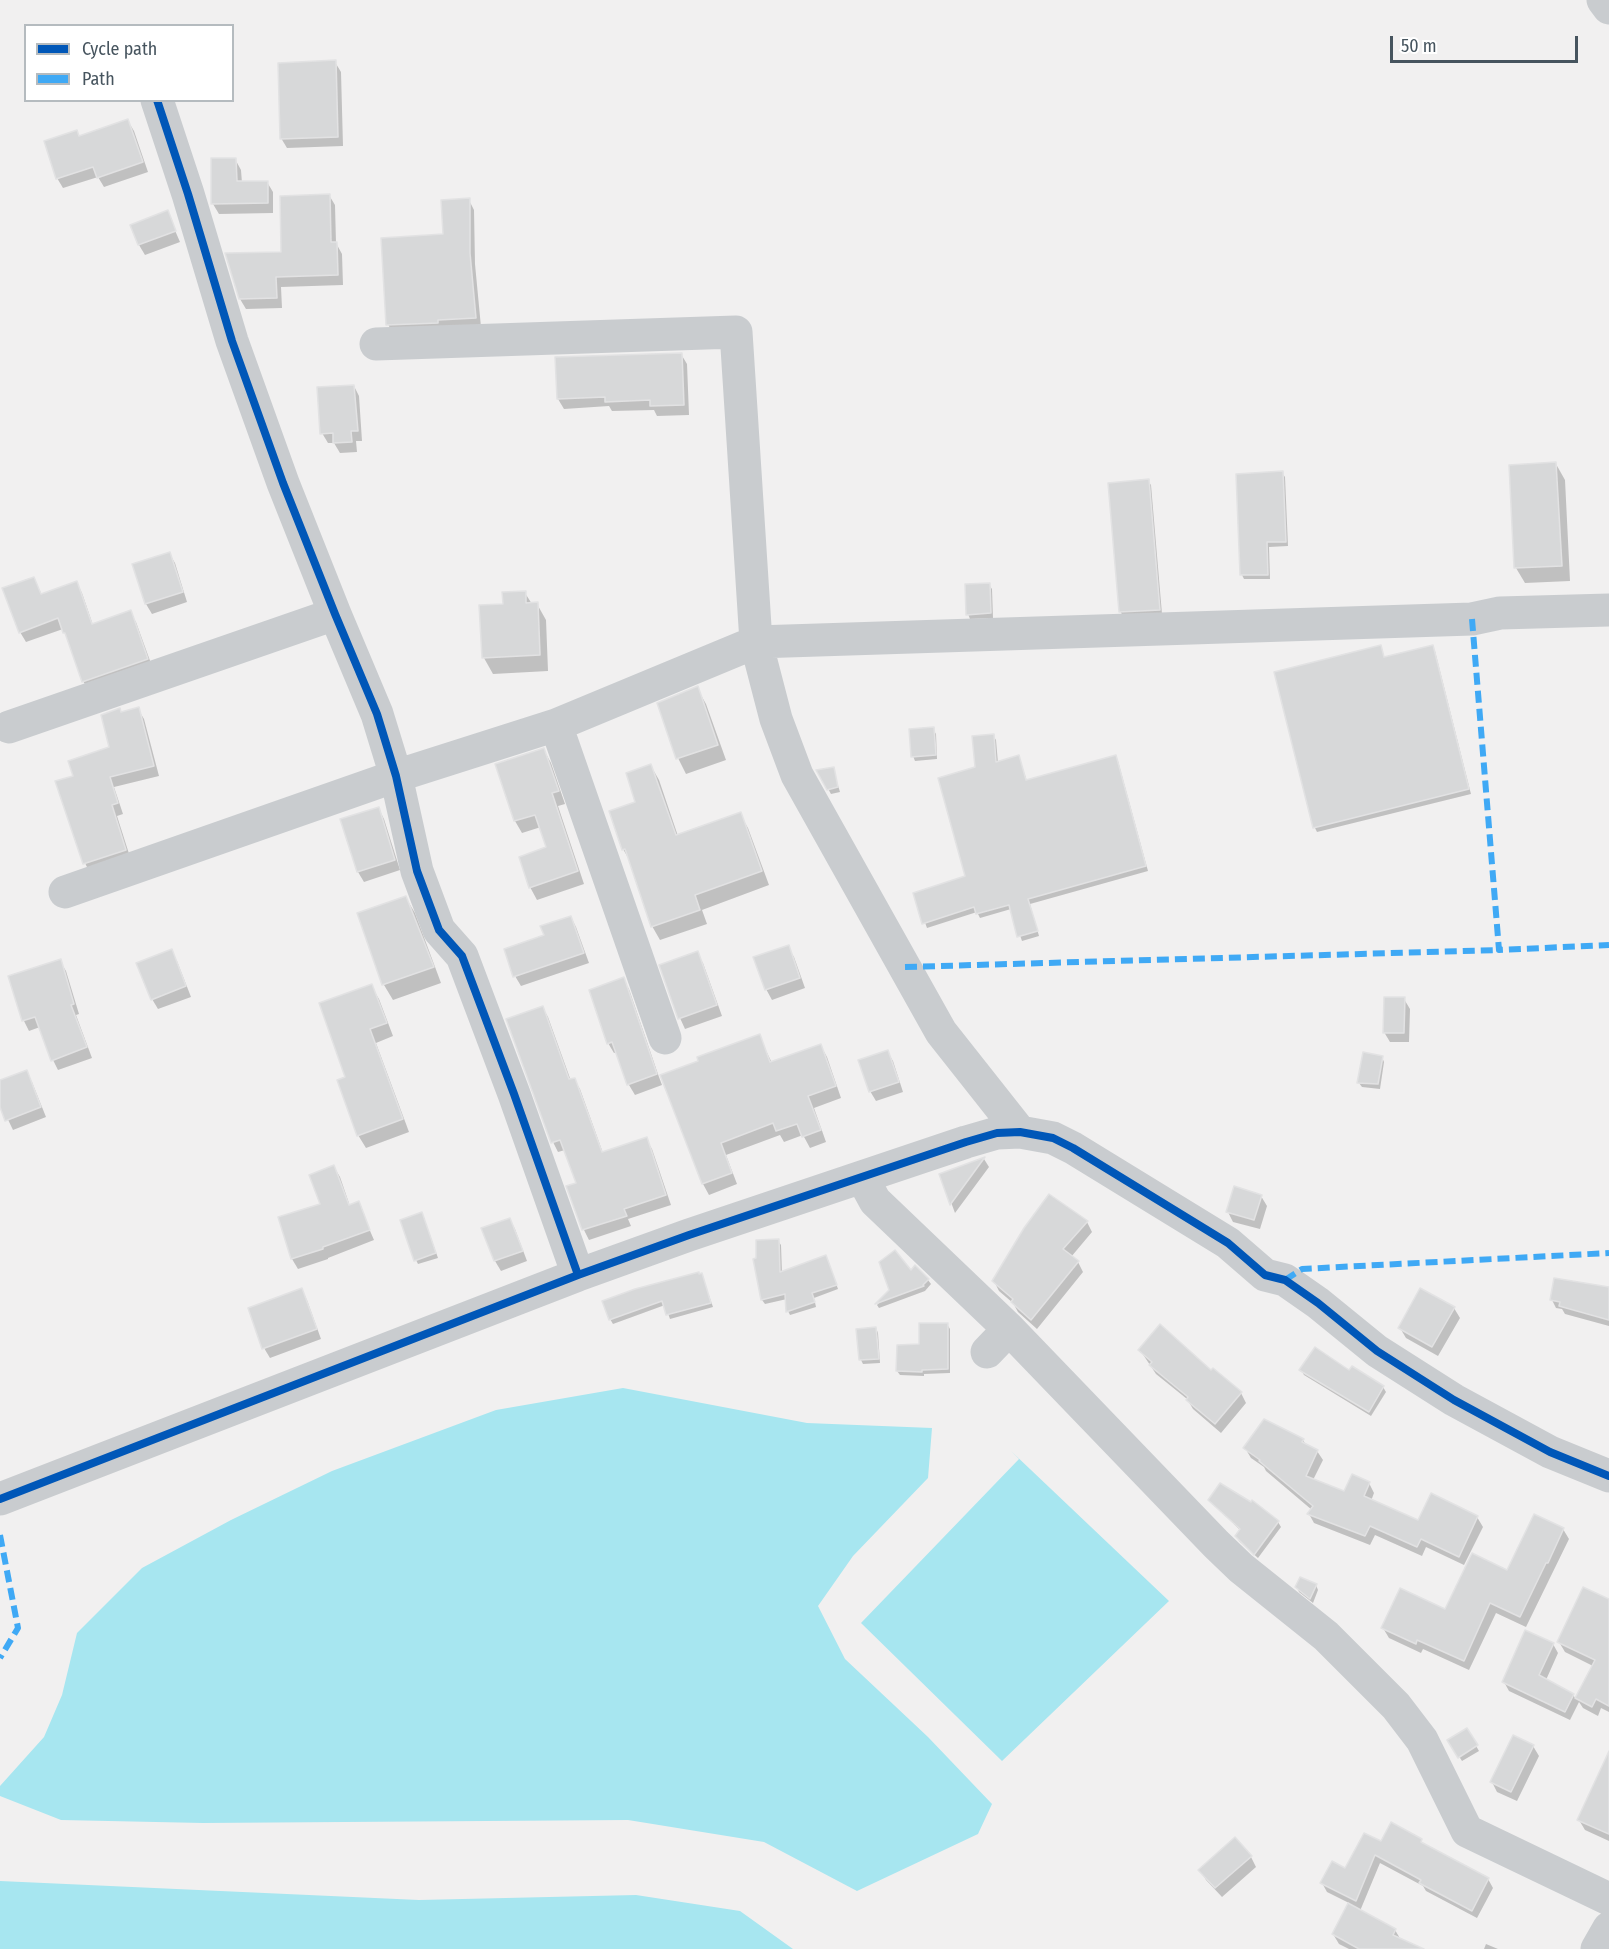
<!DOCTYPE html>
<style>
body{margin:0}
#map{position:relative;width:1609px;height:1949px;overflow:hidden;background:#f1f0f0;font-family:"Fira Sans Condensed",sans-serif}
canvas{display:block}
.legend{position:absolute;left:24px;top:24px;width:210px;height:78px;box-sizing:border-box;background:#fff;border:2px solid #b5bbbf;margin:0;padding:8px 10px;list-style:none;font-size:18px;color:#46545e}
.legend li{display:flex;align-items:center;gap:12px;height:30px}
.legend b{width:30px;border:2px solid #b5bbbf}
.scale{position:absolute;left:1390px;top:36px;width:188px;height:27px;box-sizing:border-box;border:3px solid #46545e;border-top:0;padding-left:8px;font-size:18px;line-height:21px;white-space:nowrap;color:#46545e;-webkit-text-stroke:4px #fff;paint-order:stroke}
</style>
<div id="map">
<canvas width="1609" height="1949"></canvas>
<ul class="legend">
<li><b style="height:8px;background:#0057b8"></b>Cycle path</li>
<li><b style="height:8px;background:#3fa9f5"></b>Path</li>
</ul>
<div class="scale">50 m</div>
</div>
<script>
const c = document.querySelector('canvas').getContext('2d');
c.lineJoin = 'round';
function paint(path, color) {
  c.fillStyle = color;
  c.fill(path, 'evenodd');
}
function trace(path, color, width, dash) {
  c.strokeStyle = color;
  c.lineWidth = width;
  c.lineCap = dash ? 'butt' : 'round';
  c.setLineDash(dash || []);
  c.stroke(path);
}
const water = new Path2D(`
 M623,1388L807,1423L932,1428L928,1478L853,1556L818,1606L845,1659L928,1737L992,1804L978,1834L857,1891L764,1842L628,1820L203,1823L61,1820L0,1796V1786L44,1737L62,1695L77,1633L142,1568L231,1520L332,1471L496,1410Z
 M1011,1451L1169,1601L1002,1761L861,1623L1019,1459Z
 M0,1881L419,1900L636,1895L740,1911L793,1949H0Z`);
const shadow = new Path2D(`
 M335,62L341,72L343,146L287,148L281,138Z
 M128,121L134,131L148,172L104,187L98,177L63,188L57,178L79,137Z
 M235,159L241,170L242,183L267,182L273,192V213L219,214L213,204Z
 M329,195L335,205L336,243L342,254L343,285L281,287L282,308L246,309L240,299L283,253Z
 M469,200L474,210L475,264L481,327L393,334L388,324Z
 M167,212L180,242L145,255L139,245Z
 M681,354L687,364L689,415L657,416L654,410L612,411L609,406L564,409L558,399Z
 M354,386L359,396L362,441H356L357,452L340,453L334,443H328L322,433Z
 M1556,464L1565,480L1570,581L1525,583L1516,568Z
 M1282,473L1285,477L1288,546L1269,547L1270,579H1244L1242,575Z
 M1148,481L1151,485L1162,614L1123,616L1120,611Z
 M169,553L175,563L187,602L152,614L146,604L134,565Z
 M34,579L42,595L77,583L82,593L93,625L130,612L136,622L153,669L89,691L83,681L70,643L63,629L26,642L20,632Z
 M989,585L992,589L993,618L970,619L968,614Z
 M525,593L532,604H537L546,620L548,671L493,674L484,658L481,607L504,606Z
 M1432,646L1435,651L1471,794L1317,832L1315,828L1276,673L1380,647L1385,659Z
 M697,688L706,704L726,760L686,774L678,758Z
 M138,709L144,719L159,776L114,787L123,814L117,816L131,860L90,873L85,863L75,777L111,748L121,714Z
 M933,729L936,734L937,759L915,761L913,756Z
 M993,735L996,740L998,763L1019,757L1027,781L1118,761L1148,871L1030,904L1039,936L1022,941L1011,909L980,918L977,912L927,928L915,894L967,877L977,768Z
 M544,750L551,763L565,804L558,806L584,884L537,900L530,887L548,848L541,827L522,833L515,821L496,765Z
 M651,766L659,780L678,836L740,814L748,828L769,885L702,910L707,924L660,940L652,926L631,863L623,849Z
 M833,769L840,792L831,794L818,771Z
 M379,809L384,819L400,870L364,882L358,872L342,820Z
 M406,898L415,913L441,983L393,1000L384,985L359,914Z
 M571,917L576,927L589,963L521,986L515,976L545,936Z
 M788,947L794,957L805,988L772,1000L766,989Z
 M171,951L177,961L191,997L158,1009L152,999Z
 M697,953L703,963L722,1016L685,1029L680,1018L661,966Z
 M60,961L66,971L79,1014L76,1015L92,1058L58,1070L53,1060L40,1027L29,1031L24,1021L10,977Z
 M623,979L629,989L659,1077L700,1062L759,1036L772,1063L821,1046L827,1057L841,1098L814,1108L826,1142L810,1148L803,1135L784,1142L780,1135L726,1155L737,1184L709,1195L703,1184L662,1076L659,1077L662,1085L635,1095L629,1085L617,1052L614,1053L608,1043Z
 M371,986L379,999L393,1036L376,1043L409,1132L366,1148L358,1135L347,1078Z
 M1404,999L1410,1009L1409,1042H1390L1384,1032Z
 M543,1008L548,1017L571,1081L574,1079L580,1089L603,1153L646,1139L652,1149L671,1205L628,1219L631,1226L589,1240L584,1230L568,1187L578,1184L565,1150L558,1152L553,1142Z
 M887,1051L893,1061L903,1092L876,1101L870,1091Z
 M1382,1057L1384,1062L1380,1089L1362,1087L1359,1083Z
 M26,1072L32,1082L46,1117L13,1130L0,1103V1081Z
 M984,1159L989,1167L955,1213L941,1175Z
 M334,1167L340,1177L350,1206L358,1203L374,1240L328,1258V1259L298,1269L292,1259L279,1218L322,1205Z
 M1261,1196L1267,1206L1260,1229L1233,1222L1228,1212Z
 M424,1218L438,1258L418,1264L416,1260Z
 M510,1219L515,1229L527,1261L501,1271L495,1261L483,1229Z
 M1087,1222L1092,1232L1071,1257L1078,1262L1083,1272L1037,1329L1018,1312L1013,1303L999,1291L994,1281Z
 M778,1241L781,1245L782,1273L828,1261L838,1289L814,1298L816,1307L790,1315L788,1311L787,1299L765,1304L762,1300L758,1259Z
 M910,1272L928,1280L931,1284L925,1291L879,1308L877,1305Z
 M702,1275L713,1307L670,1319L665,1305L613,1324L610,1319Z
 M302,1290L307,1300L321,1339L270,1358L264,1348Z
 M1609,1295V1326L1565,1314L1562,1309L1556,1308L1552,1300Z
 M1454,1308L1460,1318L1438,1356L1406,1338L1400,1328Z
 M947,1324L950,1329V1373L924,1374V1376L900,1375L897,1371L920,1346Z
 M876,1328L878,1333L880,1363L863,1364L861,1360Z
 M1140,1350L1211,1372L1213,1370L1241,1393L1246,1403L1221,1433L1193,1409L1187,1399L1156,1374Z
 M1301,1370L1349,1372L1383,1387L1386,1392L1371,1416L1304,1375Z
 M1303,1440L1306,1445L1317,1451L1323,1460L1313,1480L1345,1493L1369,1483L1374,1493L1371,1501L1418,1522L1477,1517L1483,1527L1464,1565L1426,1547L1422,1556L1375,1535L1370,1545L1314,1523L1309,1514L1312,1510L1266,1471L1264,1467L1251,1458L1245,1448Z
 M1252,1502L1278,1522L1281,1527L1258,1558L1239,1541L1237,1536L1241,1531L1213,1504H1251Z
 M1563,1529L1569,1539L1526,1627L1496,1613L1469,1670L1423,1649L1421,1653L1389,1638L1383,1628L1446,1611L1508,1572Z
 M1316,1585L1318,1590L1313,1603L1299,1592L1297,1587Z
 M1609,1601V1712L1601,1708L1598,1716L1583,1708L1579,1702L1570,1720L1509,1691L1504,1682L1553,1644L1558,1653L1546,1680L1573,1695L1576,1699L1593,1666L1565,1652L1559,1642Z
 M1467,1730L1479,1751L1462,1761L1449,1741Z
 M1533,1746L1539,1756L1517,1801L1497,1792L1492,1782Z
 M1609,1779V1841L1585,1830L1579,1820Z
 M1421,1840L1424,1845L1488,1879L1493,1888L1477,1918L1426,1891L1423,1886L1380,1863L1360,1911L1395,1930L1401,1940L1421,1949H1349L1339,1944L1333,1934L1349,1903L1327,1892L1322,1883L1345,1870L1382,1844Z
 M1251,1857L1256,1867L1222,1897L1206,1880L1200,1870Z
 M1486,1944L1498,1949H1484Z`);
const building = new Path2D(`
 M336,60L338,137L280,139L278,63Z
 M128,119L143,162L97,178L93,167L56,179L44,141L77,130L79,136Z
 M211,158H236L237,181H268V203L211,204Z
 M330,194L331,242H337L338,275L276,277L277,298L239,299L225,253L281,252L280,196Z
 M470,198V253L476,318L438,320V323L386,325L381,238L443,234L441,200Z
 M168,210L176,231L138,245L130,225Z
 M682,353L684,405L650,406V400L605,402V397L557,399L555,357Z
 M354,385L358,431H351L352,442L333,443V433L320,434L317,387Z
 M1556,462L1562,566L1514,568L1509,465Z
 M1283,471L1286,542H1267L1268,575H1240L1236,474Z
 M1149,479L1160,610L1119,612L1108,483Z
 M170,552L183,592L145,604L132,564Z
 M34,577L41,594L77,581L92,624L131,610L148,659L82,682L65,633H63L58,618L19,633L2,588Z
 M990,583L991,613L966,615L965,584Z
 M526,591V603L538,602L540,655L482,658L479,605L503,604L502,592Z
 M1381,645L1384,657L1433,645L1469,789L1313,828L1274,672Z
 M698,686L718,745L676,759L657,703Z
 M139,707L154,766L110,777L118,803L112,805L126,850L83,864L55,781L73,776L68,761L109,747L101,715L120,708L121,712Z
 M934,727L936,755L911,757L909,729Z
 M994,734L996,762L1019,755L1026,780L1116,755L1146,866L1028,899L1038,931L1017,937L1009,905L976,914L974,907L922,924L913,893L965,876L938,778L975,767L972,736Z
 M544,748L559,791L552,793L578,871L529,888L519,857L546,847L535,815L514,821L495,764Z
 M651,764L676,835L741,812L762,871L695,895L700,910L651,927L625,849L622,850L609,811L635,802L626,773Z
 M834,767L838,787L827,790L816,770Z
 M379,807L395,860L357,872L340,819Z
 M406,896L434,967L382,985L357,913Z
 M571,916L584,953L513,977L504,949L544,935L540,926Z
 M789,945L800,978L765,990L753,957Z
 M172,949L186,986L151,1000L136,963Z
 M698,951L717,1005L678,1019L659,965Z
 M61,959L74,1004L71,1005L87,1047L51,1061L35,1017L22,1021L8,976Z
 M624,977L657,1074L627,1085L612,1042L607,1044L589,990Z
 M372,984L387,1023L370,1029L403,1119L357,1136L337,1080L345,1077L319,1003Z
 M1384,997H1405L1404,1033H1383Z
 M543,1006L569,1079L575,1078L602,1152L647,1137L666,1195L624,1209L627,1216L582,1230L566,1186L576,1183L560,1140L551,1143L506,1019Z
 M760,1034L770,1062L821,1044L836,1086L808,1096L821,1130L802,1137L797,1124L776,1131L773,1123L721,1143L732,1173L702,1184L660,1075L698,1061L697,1057Z
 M888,1050L899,1082L869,1092L858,1060Z
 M1363,1052L1383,1056L1378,1084L1357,1083Z
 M27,1070L41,1107L5,1121L0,1107V1080Z
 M985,1157L950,1205L939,1174Z
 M334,1165L349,1205L359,1201L370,1230L323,1247V1249L291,1259L278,1217L320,1204L309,1175Z
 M1234,1186L1262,1195L1254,1220L1226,1212Z
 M1049,1194L1088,1221L1063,1249L1079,1261L1031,1320L1011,1302L1013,1299L992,1281L1024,1228Z
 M422,1212L436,1253L414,1261L400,1220Z
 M510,1218L523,1251L494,1261L481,1228Z
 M779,1239L780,1272L826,1255L837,1285L812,1293L815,1302L786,1312L785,1294L761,1300L753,1259L756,1258V1240Z
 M895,1250L911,1270L915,1265L929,1279L923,1285L924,1286L875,1304L889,1290L879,1262Z
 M699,1272V1274L702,1273L711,1303L666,1315L662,1301L609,1320L602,1301L635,1289Z
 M1554,1278L1609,1287V1320L1559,1306L1560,1302L1550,1300Z
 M302,1288L317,1329L262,1349L248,1308Z
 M1420,1288L1455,1307L1432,1347L1398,1328Z
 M919,1323H948V1369L922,1370V1372L896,1371L897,1345L919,1344Z
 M1160,1324L1211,1370L1213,1368L1242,1392L1215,1424L1186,1400L1188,1397L1149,1365L1152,1362L1138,1350Z
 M876,1327L879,1359L859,1360L856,1329Z
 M1315,1347L1349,1370L1352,1366L1384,1386L1369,1412L1299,1370Z
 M1264,1419L1304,1439L1302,1442L1318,1450L1306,1476L1344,1491L1352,1474L1370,1482L1364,1496L1418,1520L1431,1493L1478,1516L1459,1557L1421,1539L1417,1547L1370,1526L1365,1536L1307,1514L1313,1506L1259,1461L1260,1460L1243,1448Z
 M1220,1483L1251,1502L1252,1500L1279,1521L1254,1555L1235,1536L1240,1529L1208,1500Z
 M1534,1514L1564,1528L1548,1563H1546L1520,1617L1490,1603L1464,1661L1417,1640L1416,1644L1381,1628L1400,1588L1445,1609L1472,1553L1507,1570Z
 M1300,1577L1317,1584L1310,1599L1295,1587Z
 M1583,1587L1609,1599V1706L1596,1699L1592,1707L1575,1698L1595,1660L1557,1642Z
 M1525,1630L1554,1643L1539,1675L1574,1694L1565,1712L1502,1682Z
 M1467,1728L1478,1745L1458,1758L1447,1740Z
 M1513,1735L1534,1745L1511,1792L1490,1782Z
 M1609,1751V1834L1577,1820Z
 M1391,1822L1422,1839L1421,1842L1489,1878L1472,1911L1419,1883L1421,1880L1375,1855L1356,1901L1320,1883L1332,1861L1345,1868L1364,1833L1381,1841Z
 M1235,1837L1252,1856L1215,1888L1198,1870Z
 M1348,1903L1396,1929L1393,1935L1424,1949H1359L1332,1934Z`);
const minor = new Path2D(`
 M1603,0L1609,8
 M157,100L188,194L232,341L283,483L335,614L377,714L396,776L417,871L439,930L462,956L514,1094L578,1275
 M376,344L736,332L756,642L776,719L797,775L941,1032L1020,1132
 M556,725L665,1038
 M9,727L335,614
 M65,892L396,776L556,725L756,642L1472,619L1500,613L1609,610
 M862,1177L875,1201L1009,1329L1216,1544L1241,1568L1326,1636L1396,1706L1422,1740L1467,1831L1609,1899
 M987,1352L1009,1329
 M0,1499L578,1275L689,1235L966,1142L997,1133L1020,1132L1053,1138L1073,1148L1228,1243L1265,1275L1285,1280L1318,1303L1377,1351L1454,1400L1550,1452L1609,1476
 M1597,1949L1609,1928`);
const quiet = new Path2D(`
 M1472,619L1499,950L1609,945
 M905,967L1499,950
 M1285,1280L1302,1269L1609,1253
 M0,1535L18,1628L0,1658`);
const cycleway = new Path2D(`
 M157,100L188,194L232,341L283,483L335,614L377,714L396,776L417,871L439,930L462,956L514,1094L578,1275
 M0,1499L578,1275L689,1235L966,1142L997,1133L1020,1132L1053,1138L1073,1148L1228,1243L1265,1275L1285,1280L1318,1303L1377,1351L1454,1400L1550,1452L1609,1476`);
paint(water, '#a7e6f0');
paint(shadow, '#0003');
paint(building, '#d7d8d9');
trace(building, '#e2e2e3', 1.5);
trace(minor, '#c9cccf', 33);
trace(quiet, '#3fa9f5', 6, [12, 6]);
trace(cycleway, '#0057b8', 8);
</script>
